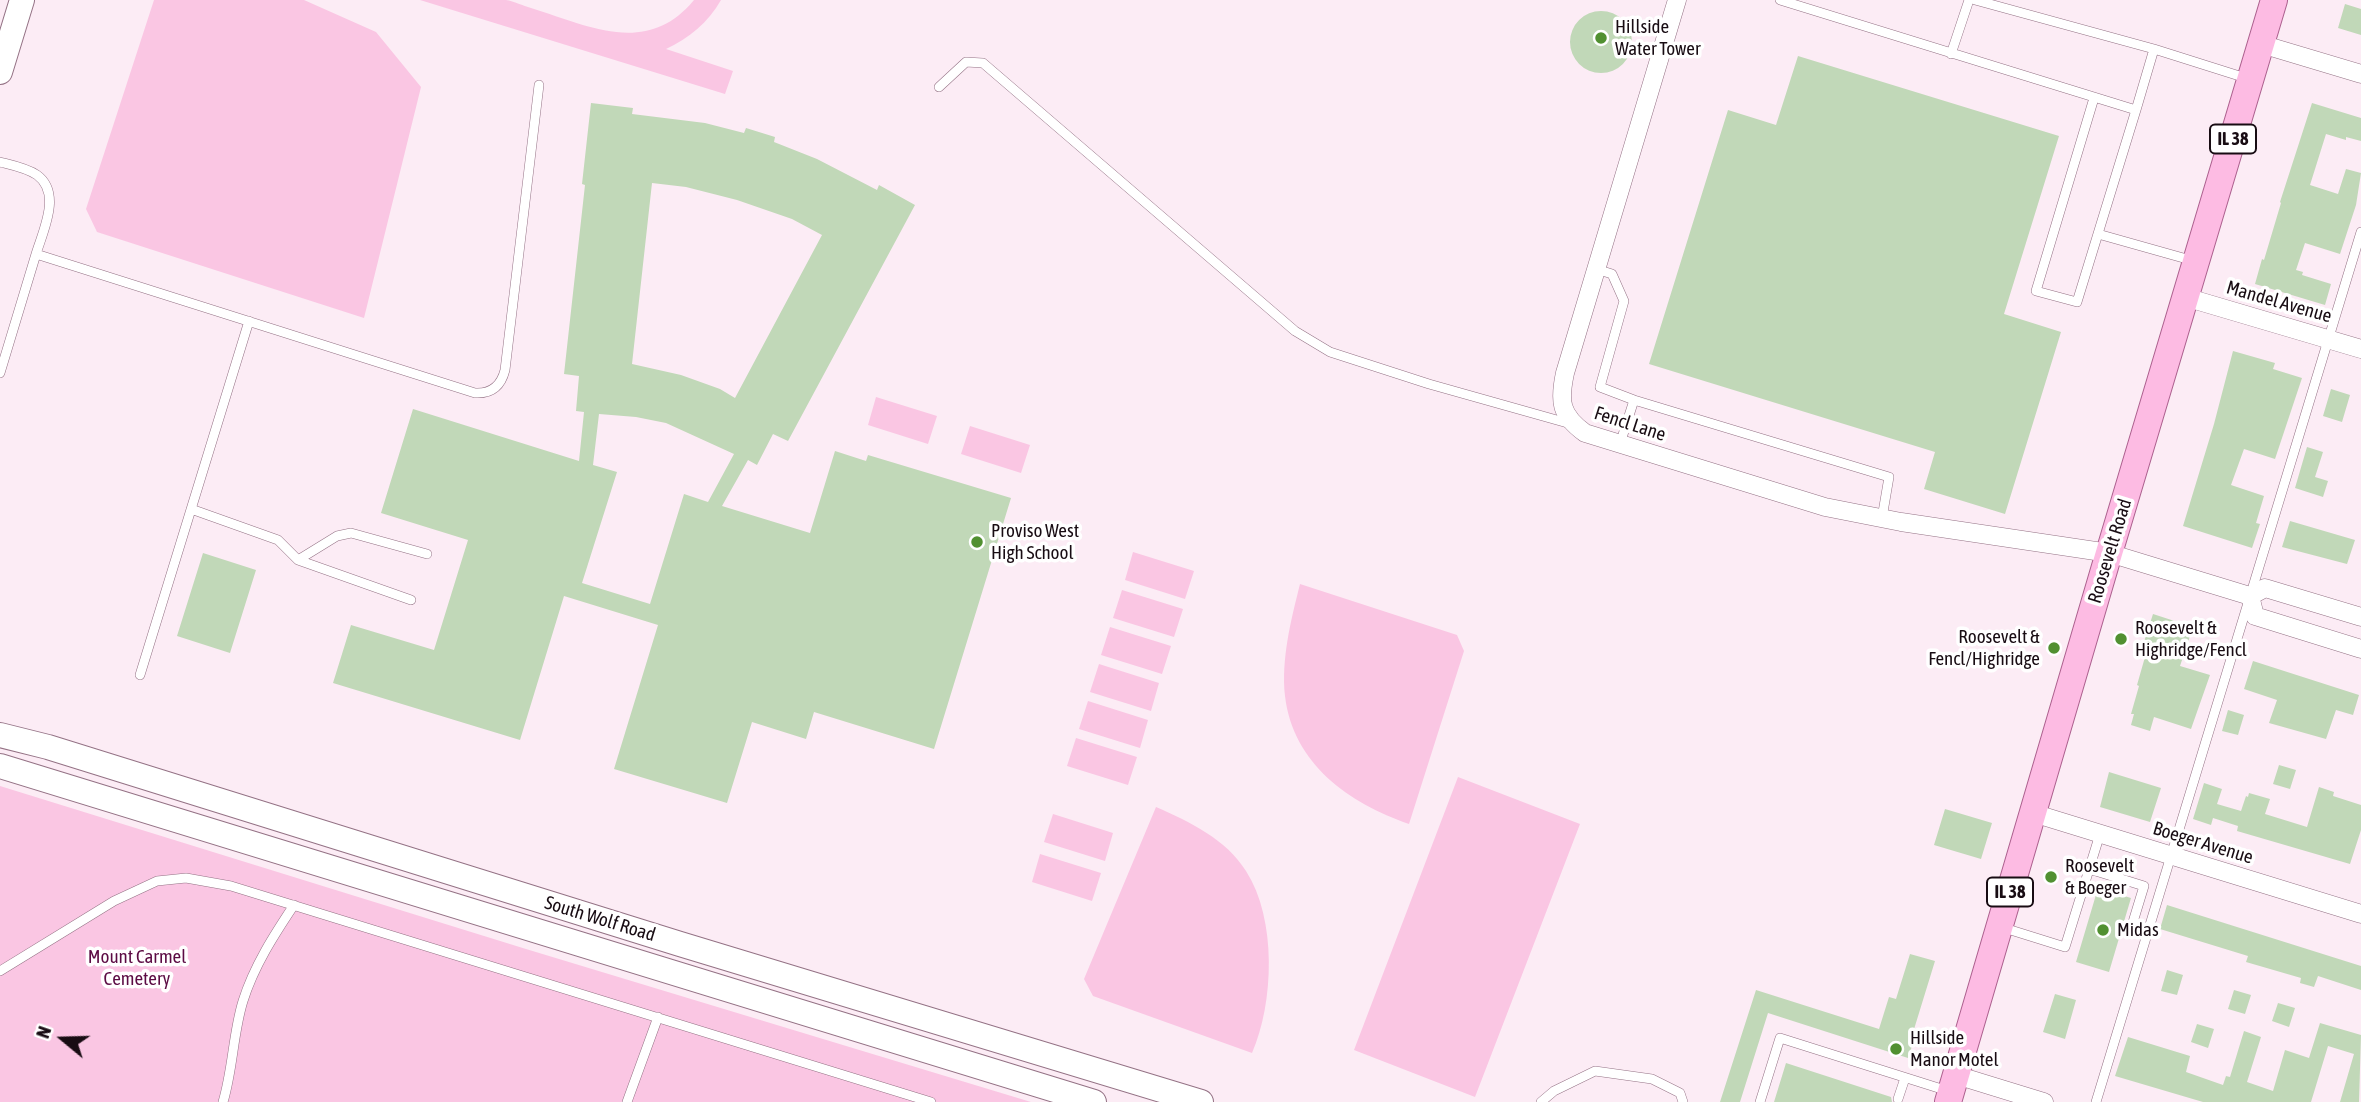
<!DOCTYPE html>
<style>
body{margin:0}
#map{position:relative;width:2361px;height:1102px;overflow:hidden;background:#fcecf5;font-family:"Asap Condensed",sans-serif}
canvas{display:block}
.north{position:absolute;left:28px;top:1004px;width:70px;height:70px;-webkit-text-stroke:5px #fff;paint-order:stroke;rotate:289deg;font-size:19px;font-weight:700;line-height:28px;text-align:center;color:#180c13}
.north::after{content:'';display:block;margin:auto;width:24px;height:32px;background:#180c13;clip-path:polygon(50% 0,100% 100%,50% 72%,0 100%)}
</style>
<div id="map">
<canvas width="2361" height="1102"></canvas>
<div class="north">N</div>
</div>
<script>
const c = document.querySelector('canvas').getContext('2d');
c.lineJoin = 'round';
function paint(path, color) {
  c.fillStyle = color;
  c.fill(path, 'evenodd');
}
function trace(path, color, width, dash) {
  c.strokeStyle = color;
  c.lineWidth = width;
  c.lineCap = dash ? 'butt' : 'round';
  c.setLineDash(dash || []);
  c.stroke(path);
}
function label(font, color, halo, rows, align = 'center') {
  c.font = font + ' "Asap Condensed",sans-serif';
  c.lineWidth = 7;
  c.setLineDash([]);
  c.textBaseline = 'middle';
  c.strokeStyle = halo;
  c.fillStyle = color;
  for (const [text, x, y, turn = 0] of rows) {
    c.save();
    c.translate(x, y);
    c.rotate((+turn || 0) * Math.PI / 180);
    c.textAlign = isNaN(turn) ? turn : align;
    if (halo) c.strokeText(text, 0, 0);
    c.fillText(text, 0, 0);
    c.restore();
  }
}
const green = new Path2D(`
 M154,0H304L376,32L421,87L364,318L97,232L86,209Z
 M420,0C445,0 483,0 506,0C514,1 523,6 531,8C589,26 647,57 694,0H721C708,23 689,38 666,49L733,71L725,94Z
 M876,397L937,416L928,444L868,425Z
 M970,426L1030,445L1021,473L961,454Z
 M1133,552L1194,571L1185,599L1125,580Z
 M1300,584L1457,635L1464,651L1409,824C1349,803 1293,764 1285,696C1281,659 1291,620 1300,584Z
 M1122,590L1183,609L1174,637L1113,618Z
 M1110,627L1171,646L1162,674L1101,655Z
 M1099,664L1159,683L1151,711L1090,692Z
 M1088,701L1148,720L1140,748L1079,729Z
 M1076,738L1137,757L1128,785L1067,766Z
 M1458,777L1580,824L1475,1097L1354,1050Z
 M0,786L526,949L1031,1102H0Z
 M1156,807C1190,822 1226,839 1246,871C1277,919 1274,1003 1252,1053L1093,996L1084,979Z
 M1053,814L1113,833L1105,861L1044,842Z
 M1040,854L1101,873L1092,901L1032,882Z`);
const building = new Path2D(`
 M2345,4L2361,9V35L2338,28Z
 M1570 42a31 31 0 1 1 62 0a31 31 0 1 1-62 0Z
 M1798,56L2059,136L2004,314L2061,332L2005,514L1924,489L1935,452L1649,364L1728,110L1776,125Z
 M591,103L633,108L632,114L705,123L744,133L746,128L775,137L774,142L817,159L877,190L879,185L915,205L788,441L773,434L757,465L748,460L722,506L810,533L835,451L866,461L868,455L1011,498L934,749L814,712L806,739L752,722L727,803L614,769L658,625L564,596L520,740L333,683L351,625L434,650L468,540L381,513L413,409L579,461L584,412L576,411L579,376L564,374L585,185L582,184ZM652,183L686,187L737,200L792,219L822,235L735,398L720,389L681,375L632,364ZM599,414L636,417L666,423L734,454L708,502L684,494L650,604L582,583L617,472L593,465Z
 M2312,103L2361,118V141L2346,137V140L2326,134L2310,185L2338,194L2346,169L2361,173L2356,205L2340,254L2305,243L2296,270L2303,272L2302,275L2331,284L2325,305L2255,284L2262,259L2264,260L2281,203L2280,202Z
 M2233,351L2275,363L2273,369L2302,378L2275,459L2244,449L2231,485L2264,496L2256,523L2260,524L2252,548L2183,526L2214,424Z
 M2331,389L2350,395L2342,422L2323,416Z
 M2307,447L2323,452L2315,477L2328,481L2323,497L2295,488Z
 M2290,521L2355,540L2347,564L2282,547Z
 M203,553L256,570L230,653L177,636Z
 M2153,614L2193,627L2180,666L2210,675L2191,729L2154,717L2150,731L2131,725L2134,714H2131L2139,686L2137,685L2147,650L2142,648Z
 M2253,661L2359,695L2353,715L2336,710L2326,739L2269,723L2277,700L2244,689Z
 M2228,710L2244,715L2238,735L2222,731Z
 M2279,765L2296,770L2290,789L2273,784Z
 M2109,772L2161,788L2150,822L2100,807Z
 M2204,783L2222,789L2217,804L2241,811L2246,796L2248,797L2249,793L2270,799L2265,814L2307,827L2319,787L2334,792L2333,796L2361,805V830L2350,864L2237,831L2238,826L2213,818L2211,825L2193,819Z
 M1945,809L1992,823L1981,859L1934,845Z
 M2098,888L2131,898L2109,972L2076,962Z
 M2167,905L2361,966V990L2318,976L2314,987L2300,983L2301,978L2246,962L2248,956L2160,929Z
 M1910,954L1935,961L1911,1039L1914,1040L1908,1058L1768,1013L1740,1102H1720L1756,990L1879,1029L1889,997L1896,999Z
 M2167,970L2183,975L2177,995L2161,991Z
 M2234,990L2251,995L2245,1014L2228,1009Z
 M2055,994L2076,1000L2065,1039L2043,1032Z
 M2278,1003L2295,1008L2289,1027L2272,1021Z
 M2320,1023L2361,1035L2359,1102H2340L2354,1054L2328,1046L2311,1102H2203L2115,1076L2128,1037L2190,1056L2186,1072L2223,1085L2226,1076L2230,1077L2244,1031L2261,1037L2247,1082L2273,1091L2285,1050L2309,1058Z
 M2197,1024L2214,1029L2208,1048L2191,1042Z
 M1786,1063L1891,1097L1892,1102H1774Z`);
const lane = new Path2D(`
 M1780,0L2136,110L2154,49
 M1975,0L2154,49L2249,79
 M1951,54L1969,0
 M939,87L966,62L983,63L1295,331L1330,352L1429,384L1571,424
 M2094,98L2036,291L2077,302L2136,110
 M0,162C12,165 27,168 37,175C62,193 43,231 36,254L475,393C491,394 501,386 505,370L539,85
 M2098,234L2194,261
 M1596,269L1612,274L1624,301L1600,387L1634,400
 M0,373L36,254
 M1620,444L1634,400L1889,477L1882,518
 M191,509L278,540L298,560L411,600
 M298,560L337,536L351,533L427,554
 M140,675L249,321
 M2089,869L2144,886L2133,922
 M2001,927L2065,947L2100,834
 M0,971L114,901L157,881L186,878L231,886L931,1102
 M1898,1099L1905,1078
 M223,1102C233,1069 233,1033 243,1001C254,966 274,935 294,905
 M627,1102L658,1017
 M1541,1102L1554,1091L1595,1071L1652,1079L1680,1093L1683,1102
 M1760,1102L1780,1038L1948,1091
 M2096,1102L2361,232`);
const street = new Path2D(`
 M1677,0L1565,373C1559,401 1560,415 1585,433L1825,507L1901,522L2109,553L2250,596L2265,588L2361,617
 M2261,44L2361,74
 M2185,297L2361,349
 M2250,596L2255,616L2361,649
 M2033,813L2361,914
 M1956,1075L2044,1102`);
const secondary = new Path2D(`
 M0,72L22,0
 M0,735L48,747L680,944L1201,1102
 M0,766L1094,1102`);
const primary = new Path2D(`
 M1948,1102L2109,553L2274,0`);
const markers = [
 [1601,38,7,"#519031"],
 [977,542,7,"#519031"],
 [2121,639,7,"#519031"],
 [2054,648,7,"#519031"],
 [2051,877,7,"#519031"],
 [2103,930,7,"#519031"],
 [1896,1049,7,"#519031"]
];
const shields = [
 [2233,139,46],
 [2010,892,46]
];
const shieldNames = [
 ["IL 38",2233,139],
 ["IL 38",2010,892]
];
const poiNames = [
 ["Hillside",1615,27],
 ["Water Tower",1615,49],
 ["Proviso West",991,531],
 ["High School",991,553],
 ["Roosevelt &",2135,628],
 ["Highridge/Fencl",2135,650],
 ["Roosevelt &",2040,637,"right"],
 ["Fencl/Highridge",2040,659,"right"],
 ["Roosevelt",2065,866],
 ["& Boeger",2065,888],
 ["Midas",2117,930],
 ["Hillside",1910,1038],
 ["Manor Motel",1910,1060]
];
const streetNames = [
 ["Mandel Avenue",2279,302,16],
 ["Fencl Lane",1630,424,18],
 ["Roosevelt Road",2110,551,-73],
 ["Boeger Avenue",2203,843,17],
 ["South Wolf Road",600,919,17]
];
const parkNames = [
 ["Mount Carmel",137,957],
 ["Cemetery",137,979]
];
paint(green, '#fac6e3');
paint(building, '#c1d8b8');
trace(lane, '#947285', 10);
trace(street, '#947285', 19);
trace(secondary, '#947285', 26);
trace(primary, '#ac608e', 28);
trace(lane, '#fff', 9);
trace(street, '#fff', 18);
trace(secondary, '#fff', 24);
trace(primary, '#fdbbe3', 26);
for (const [x, y, r, color] of markers) {
  const dot = new Path2D();
  dot.arc(x, y, r, 0, 2 * Math.PI);
  c.fillStyle = color;
  c.fill(dot);
  trace(dot, '#fff', 2.5);
}
for (const [x, y, w] of shields) {
  const box = new Path2D();
  box.roundRect(x - w / 2, y - 14.5, w, 29, 5);
  c.fillStyle = '#fff';
  c.fill(box);
  trace(box, '#180c13', 2);
}
label('bold 18px', '#180c13', null, shieldNames);
label('19px', '#180c13', '#fff', poiNames, 'left');
label('19px', '#180c13', '#fff', streetNames);
label('19px', '#5c0b44', '#fff', parkNames);
</script>
